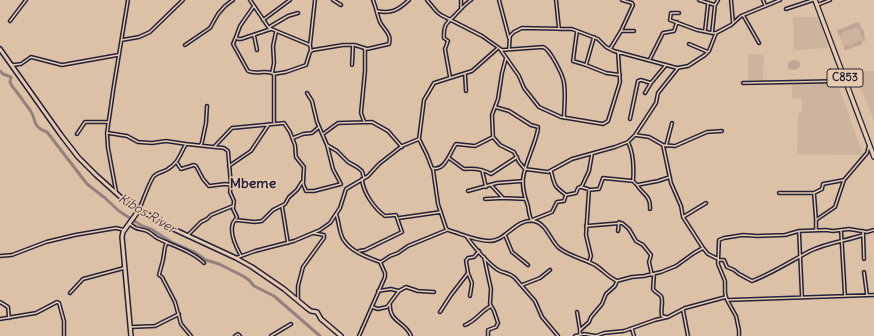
<!DOCTYPE html>
<style>
body{margin:0}
canvas{display:block;background:#dcc1a7}
</style>
<canvas width="874" height="336"></canvas>
<script>
const c = document.querySelector('canvas').getContext('2d');
c.lineJoin = 'round';
function paint(path, color) {
  c.fillStyle = color;
  c.fill(path, 'evenodd');
}
function trace(path, color, width, dash) {
  c.strokeStyle = color;
  c.lineWidth = width;
  c.lineCap = dash ? 'butt' : 'round';
  c.setLineDash(dash || []);
  c.stroke(path);
}
function label(font, color, halo, rows, align = 'center') {
  c.font = font + ' Delius,sans-serif';
  c.lineWidth = 3;
  c.setLineDash([]);
  c.textBaseline = 'middle';
  c.strokeStyle = halo;
  c.fillStyle = color;
  for (const [text, x, y, turn = 0] of rows) {
    c.save();
    c.translate(x, y);
    c.rotate((+turn || 0) * Math.PI / 180);
    c.textAlign = isNaN(turn) ? turn : align;
    if (halo) c.strokeText(text, 0, 0);
    c.fillText(text, 0, 0);
    c.restore();
  }
}
const built = new Path2D(`
 M793,17H819L828,48L794,50Z
 M859,26L864,41L845,50L839,35Z
 M748,54L764,55L763,80H748Z
 M854,71H874V121Z
 M821,83L838,84L863,155L797,154L798,114L802,111V99L792,98V84Z`);
const green = new Path2D(`
 M858,22L859,23L862,29L864,31L865,41H863L858,27L844,32L840,36L837,33L838,30Z
 M860,40L863,43L861,45C855,45 851,49 845,50L843,49L846,45L850,46Z
 M793,60L799,61L800,64L799,68L794,70L788,69V63Z`);
const river = new Path2D(`
 M0,71L3,74L11,77L10,82L12,86C18,93 24,102 30,110C37,120 31,126 47,132L87,184L105,198L119,211L142,226L151,229L173,243L194,252L206,260L219,264L243,276L249,280L254,286L274,296L320,336`);
const minor = new Path2D(`
 M250,0L269,28L310,45
 M333,0L341,5
 M427,0L437,12L441,15L482,36L502,50L543,47C550,49 563,75 564,83C566,94 564,107 564,118
 M461,0V8
 M499,0L509,38
 M556,0L559,29
 M699,0L715,5
 M731,0L733,22
 M763,0L765,5
 M817,5L830,0
 M254,6L240,26L236,37L238,39H241L271,29
 M786,9L813,0
 M377,11C392,14 398,10 409,0
 M679,13H671L670,20L697,30L712,33
 M743,15L759,43
 M263,20L290,0
 M10,21L26,0
 M269,28L271,26L288,16L298,13
 M577,31L573,61L586,65
 M621,31L633,5L632,3L622,0
 M705,31L708,4
 M716,33H712L715,5L718,0
 M254,35L257,50
 M236,37L233,44L248,71C257,75 266,69 274,74
 M594,37L586,65L606,73L620,75
 M122,40L139,37L150,32L183,0
 M689,44L708,52
 M185,45L210,28L218,14L225,6L233,0
 M500,49L519,76L524,88L539,107L561,117L603,124L608,121L620,82L618,52
 M509,49L510,36L514,32L522,28L572,29L598,39L606,47L614,51L677,68L688,66L705,55L709,51L716,33L731,25L741,16L780,0
 M610,49L621,31H634
 M311,51L310,45L315,0
 M650,59L663,33L674,31L677,22
 M13,65L21,64L31,57L62,65L118,55
 M352,65L353,45
 M272,73L274,63L273,46L276,32
 M465,74L466,91
 M450,77L445,49L448,41L444,38C443,23 448,23 457,13C462,8 465,4 471,0
 M743,83L844,81
 M645,93L651,83L666,65
 M495,107L509,111L531,125L538,127
 M630,119L638,81L641,80L651,83
 M364,121L361,113L365,71V48
 M274,124L284,123L290,132L295,145L296,157L304,167L303,184L306,191H314L341,184L333,169L327,145L317,122L312,101L307,93
 M108,133L127,136L138,142L152,143L166,141L186,144
 M77,134L85,122H108
 M323,134L338,123L372,122L388,131L402,147
 M635,135L649,137L663,145L675,146L707,132L722,131
 M493,137L500,145L514,152L519,162L525,169L548,172L572,159L615,147L628,142L635,135L656,103L658,93L678,68
 M293,138L303,134L312,133L319,127
 M419,139L424,100L434,83L472,71L498,48
 M628,142C634,154 634,168 633,181
 M201,145L202,142L206,123L207,106
 M327,145L337,151L348,162L357,167L362,171L364,178
 M663,145L671,183L681,206L683,217
 M666,146L672,123
 M214,147L224,148L228,151L231,185L230,192L234,201L233,209L237,217C236,219 234,221 233,223C229,233 236,247 241,256
 M449,158L464,169C474,168 483,169 491,174L517,157
 M177,163L181,169L194,165L196,166L203,179L209,186L225,184L231,185
 M229,166L251,151L269,124
 M433,169L438,204L446,228L448,230C462,234 475,241 490,241C506,241 516,218 534,221C547,224 550,240 559,248C569,256 584,259 595,265C603,270 608,277 617,281L632,277L644,276L661,272L676,266L694,253L703,248
 M482,170L486,187
 M551,171C555,186 553,185 566,195L576,193L578,188L582,186L589,171L592,154
 M491,185L503,198L525,199
 M637,185C642,194 651,195 650,209
 M581,187L588,189
 M116,191L108,148L107,133L114,85L128,0
 M468,191L497,183L523,181
 M779,193H814L822,189L823,184L844,180
 M814,193L816,219
 M485,199L503,198
 M706,203L683,217L703,248L708,254L718,259
 M282,206L288,243
 M139,210C142,203 150,180 154,176C158,172 164,172 168,169C179,162 180,154 186,144L214,147L232,128L274,124V74L286,72L306,65L310,52L313,50L343,45H355L367,49L389,44C392,34 384,30 380,22C377,15 376,7 373,0
 M336,214C339,221 339,232 343,239C351,252 367,257 380,262L385,273V277L359,336
 M399,218L441,212
 M236,220L255,222L262,221L273,210L285,204L289,197L297,190L302,182
 M532,220L552,212L557,202L564,201L566,195
 M532,221C529,216 529,212 528,206C525,197 522,189 523,179C525,162 535,146 538,129
 M130,224C138,231 139,228 147,231C151,233 154,236 157,238C173,246 192,251 204,263
 M586,226L622,223L629,229L636,241L643,245L651,255L649,262L652,275
 M816,230V220L835,207L844,180L867,153L869,145
 M841,230L845,296
 M618,231L619,222
 M799,231L802,297
 M863,231L864,259
 M505,235L512,252L528,265
 M187,236L201,222L207,219L211,215L233,206
 M467,237C472,245 491,267 500,271C505,273 509,273 514,277L535,301L542,317L558,336
 M167,242L165,247L163,260L159,275L162,277L175,302L181,324L191,336
 M359,251L365,250L402,232L396,215L385,216C375,209 363,193 362,179
 M0,256L12,255L46,242L75,235L116,228L124,230
 M484,257L491,289L490,304L494,311L498,323L496,327L488,330V336
 M236,258L255,251L294,241L320,230L330,223L340,208L346,189L368,176L379,164L402,146L419,139L427,155L432,168C445,172 450,152 456,144L475,146L493,137L492,115L498,99L502,73L506,58
 M719,260H724L727,267L734,270L739,274L752,281C773,273 791,261 810,251C827,243 845,241 863,235
 M381,262L390,256L398,253L408,246L447,230
 M589,262L591,256L586,235L589,190L599,189L603,178L633,181L637,185L658,181L670,177
 M864,272L867,295
 M654,275L653,289C655,292 659,294 661,296C664,301 660,310 662,316L666,317
 M522,285L540,278L550,270
 M378,291L391,289L399,291L406,287L418,291L434,292
 M70,293L83,279L124,268
 M470,296L472,283L468,273L466,261L468,258L474,257L479,251
 M298,299V286L303,267L324,238V235L313,233
 M728,300L874,295
 M0,302L8,307L9,318
 M390,305C389,322 406,322 411,336
 M372,307L378,309L387,307L399,291
 M683,310L688,336
 M440,312L451,295L468,273
 M577,312L580,330
 M0,319L36,313L57,302L59,303L64,321V336
 M465,325C476,321 481,311 491,306
 M131,327L155,326L179,314
 M632,329L634,336
 M580,335V330L589,322L591,317L602,304L606,294L615,286L617,281
 M235,336L238,334L240,336
 M271,336L291,324
 M575,336L584,334L596,336L604,333L624,331L655,320L668,317L685,308L726,297
 M739,336V330L736,316L727,300L725,293V281L718,264L719,240L724,238L743,235L757,236L785,235L799,231L826,230L833,231L849,229L867,232L874,230`);
const secondary = new Path2D(`
 M0,49L61,135L78,157L96,175L125,201L169,227L236,258L252,267L284,289L308,309L311,311L317,312L321,319L341,336
 M131,336L122,237L123,232L139,210`);
const primary = new Path2D(`
 M815,0L874,157`);
const shields = [
 [845,78,36]
];
const shieldNames = [
 ["C853",845,78]
];
const waterNames = [
 ["Kibos River",147,214,31]
];
const quarterNames = [
 ["Mbeme",253,184]
];
paint(built, '#ccb49e');
paint(green, '#bda695');
trace(river, '#92817d', 3);
trace(minor, '#22223b', 4.5);
trace(secondary, '#22223b', 6);
trace(primary, '#22223b', 6);
trace(minor, '#e8cbae', 1.5);
trace(secondary, '#e8cbae', 3);
trace(primary, '#e8cbae', 3.5);
for (const [x, y, w] of shields) {
  const box = new Path2D();
  box.roundRect(x - w / 2, y - 9, w, 18, 3);
  c.fillStyle = '#e8cbae';
  c.fill(box);
  trace(box, '#22223b', 1);
}
label('bold 11px', '#22223b', null, shieldNames);
label('italic 13px', '#443e4f', '#e8cbae', waterNames);
label('bold 14px', '#22223b', '#e8cbae', quarterNames);
</script>
